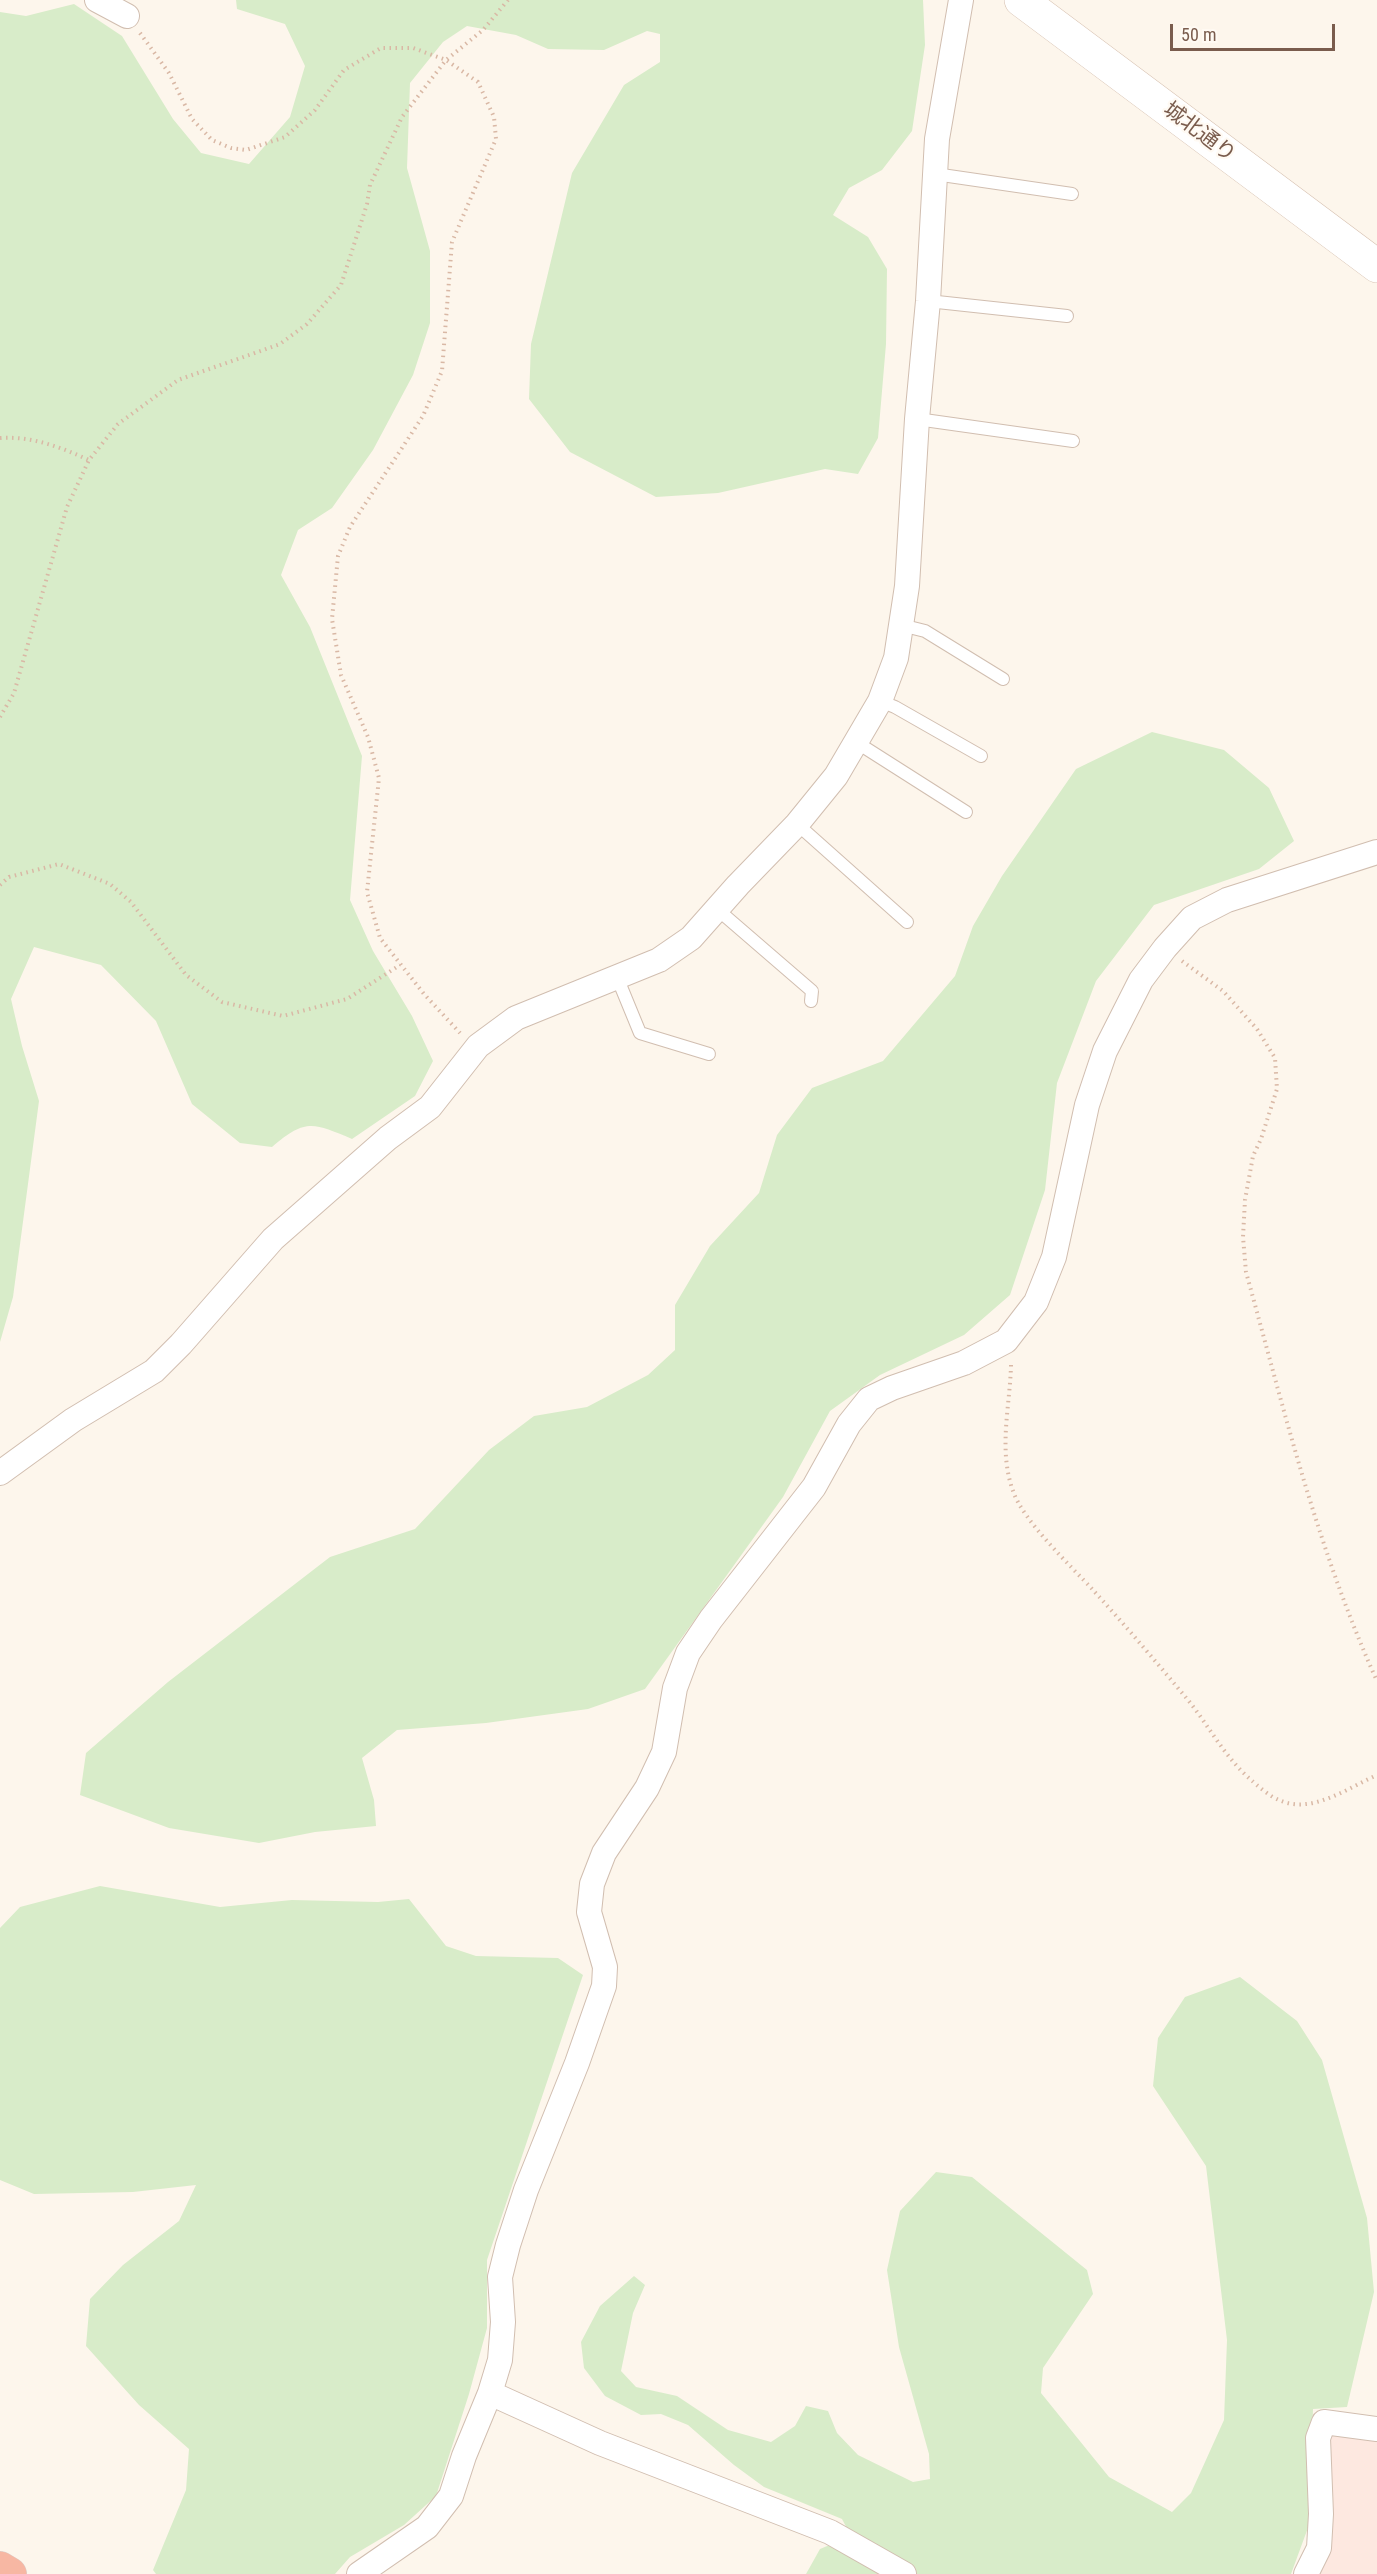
<!DOCTYPE html>
<meta charset="utf-8">
<style>
body{margin:0}
#map{position:relative;width:1377px;height:2574px;overflow:hidden;background:#fdf6ec;font-family:"Roboto Condensed",sans-serif}
canvas{display:block}
.scale{position:absolute;left:1170px;top:24px;width:165px;height:27px;box-sizing:border-box;border:3px solid #7a5c4d;border-top:0;padding-left:8px;font-size:18px;line-height:21px;white-space:nowrap;color:#7a5c4d;-webkit-text-stroke:4px #fffaf3;paint-order:stroke}
</style>
<div id="map">
<canvas width="1377" height="2574"></canvas>
<div class="scale">50 m</div>
</div>
<script>
const c = document.querySelector('canvas').getContext('2d');
c.lineJoin = 'round';
function paint(path, color) {
  c.fillStyle = color;
  c.fill(path, 'evenodd');
}
function trace(path, color, width, dash) {
  c.strokeStyle = color;
  c.lineWidth = width;
  c.lineCap = dash ? 'butt' : 'round';
  c.setLineDash(dash || []);
  c.stroke(path);
}
function label(font, color, halo, rows, align = 'center') {
  c.font = font + ' "Roboto Condensed","Noto Sans JP",sans-serif';
  c.lineWidth = 4.5;
  c.setLineDash([]);
  c.textBaseline = 'middle';
  c.strokeStyle = halo;
  c.fillStyle = color;
  for (const [text, x, y, turn = 0] of rows) {
    c.save();
    c.translate(x, y);
    c.rotate((+turn || 0) * Math.PI / 180);
    c.textAlign = isNaN(turn) ? turn : align;
    if (halo) c.strokeText(text, 0, 0);
    c.fillText(text, 0, 0);
    c.restore();
  }
}
const commercial = new Path2D(`
 M1327,2434L1377,2436V2574H1315Z`);
const green = new Path2D(`
 M236,0H923L925,45L912,131L882,170L849,188L833,215L868,237L887,269L886,344L878,438L858,474L825,469L718,493L656,497L570,452L529,399L531,344L572,173L624,85L660,62V34L647,31L604,50L548,49L516,35L467,26L443,42L410,83L407,168L430,251V323L413,375L373,450L332,508L298,530L281,575L310,627L362,756L350,900L373,951L412,1016L433,1061L415,1096L352,1139C313,1123 306,1118 272,1147L240,1143L192,1104L156,1021L101,965L34,947L11,999L22,1046L39,1101L13,1297L0,1342V12L26,16L74,4L122,36L173,119L201,153L249,164L290,117L305,66L285,24L237,9Z
 M1152,732L1224,750L1269,788L1294,841L1259,869L1154,905L1096,981L1057,1083L1045,1190L1010,1295L964,1335L880,1375L830,1411L783,1497L645,1689L588,1709L486,1723L397,1730L362,1758L374,1800L376,1826L315,1832L259,1843L169,1828L80,1795L86,1753L168,1682L330,1557L415,1529L489,1450L534,1416L587,1407L648,1375L675,1350V1305L710,1246L759,1193L777,1135L812,1088L883,1061L955,976L973,926L1002,876L1076,769Z
 M100,1886L220,1907L292,1900L378,1902L409,1899L446,1946L476,1956L558,1958L583,1975L487,2260V2328L469,2394L436,2496L404,2525L350,2557L335,2574H156L153,2570L186,2490L189,2449L139,2405L86,2346L90,2299L123,2265L179,2221L196,2185L133,2192L34,2194L0,2180V1928L20,1907Z
 M1240,1977L1297,2021L1322,2060L1367,2218L1374,2292L1347,2407L1313,2409L1309,2525L1291,2574H806L820,2549L851,2536L842,2519L764,2487L734,2465L688,2425L661,2414L641,2415L605,2396L584,2368L581,2342L600,2306L634,2276L645,2285L633,2313L621,2371L636,2387L677,2396L728,2430L771,2442L795,2426L806,2406L828,2411L837,2433L858,2455L913,2482L930,2479L929,2454L899,2347L887,2270L900,2211L936,2172L972,2177L1087,2270L1093,2294L1043,2368L1041,2393L1109,2477L1172,2512L1191,2493L1224,2420L1227,2340L1206,2166L1153,2086L1158,2038L1185,1997Z`);
const path = new Path2D(`
 M140,33L169,73L192,119L212,140L231,148L246,150L285,137L315,110L344,70L381,48H413L446,60L478,82L494,117L496,139L452,242L442,371L423,416L350,527L338,556L332,619L341,675L368,737L379,778L367,892L380,938L424,994L460,1033
 M0,438C32,436 60,447 89,460
 M0,717L14,693L67,507L89,460L118,424L178,380L280,344L307,324L341,285L367,204L370,185L402,117L446,60L483,30L508,0
 M0,885L9,877L59,864L110,884L131,902L186,975L222,1002L283,1016L347,999L400,965
 M1182,961L1223,991L1257,1029L1275,1058L1277,1089L1261,1139L1253,1156L1245,1200L1243,1237L1246,1272C1285,1413 1317,1548 1377,1681
 M1011,1365C1010,1407 998,1449 1013,1491C1023,1521 1071,1566 1093,1590C1125,1625 1157,1663 1188,1700C1209,1726 1224,1756 1250,1779C1258,1786 1269,1796 1279,1800C1311,1815 1348,1788 1377,1775`);
const lane = new Path2D(`
 M935,174L1072,194
 M928,301L1067,316
 M917,419L1073,441
 M901,625L925,631L1003,679
 M880,701L895,707L981,756
 M856,742L966,812
 M797,824L907,922
 M717,909L812,991L811,1001
 M617,977L640,1033L709,1054`);
const street = new Path2D(`
 M97,0L127,16
 M0,1473L73,1420L154,1371L181,1344L273,1239L388,1138L430,1107L478,1046L516,1018L659,960L691,938L738,885L797,824L836,776L880,701L896,658L907,586L917,419L928,301L937,139L961,0
 M490,2393L600,2443L830,2532L904,2574
 M359,2574L427,2527L451,2496L464,2456L490,2393L500,2360L503,2322L500,2277L508,2245L526,2190L577,2063L604,1986L605,1967L589,1912L592,1884L604,1853L647,1788L664,1752L675,1688L688,1653L711,1619L814,1487L849,1424L869,1399L892,1388L964,1363L1006,1341L1036,1302L1054,1257L1087,1105L1105,1051L1141,980L1165,948L1192,918L1227,900L1377,852
 M1306,2574L1319,2548L1321,2514L1318,2438L1324,2422L1377,2429`);
const secondary = new Path2D(`
 M1021,0L1377,266`);
const highway = new Path2D(`
 M0,2568L10,2574`);
const streetNames = [
 ["城北通り",1199,133,37]
];
paint(commercial, '#fde8e0');
paint(green, '#d8ecc9');
trace(lane, '#d1beb0', 14);
trace(street, '#d1beb0', 26);
trace(secondary, '#d6c0b0', 34);
trace(highway, '#dad1cd', 34);
trace(path, '#d9b8a5', 4, [1.5, 4.5]);
trace(lane, '#fff', 12);
trace(street, '#fff', 24);
trace(secondary, '#fff', 33);
trace(highway, '#f7b7a3', 33);
label('21px', '#7a5c4d', '#fffaf3', streetNames);
</script>
